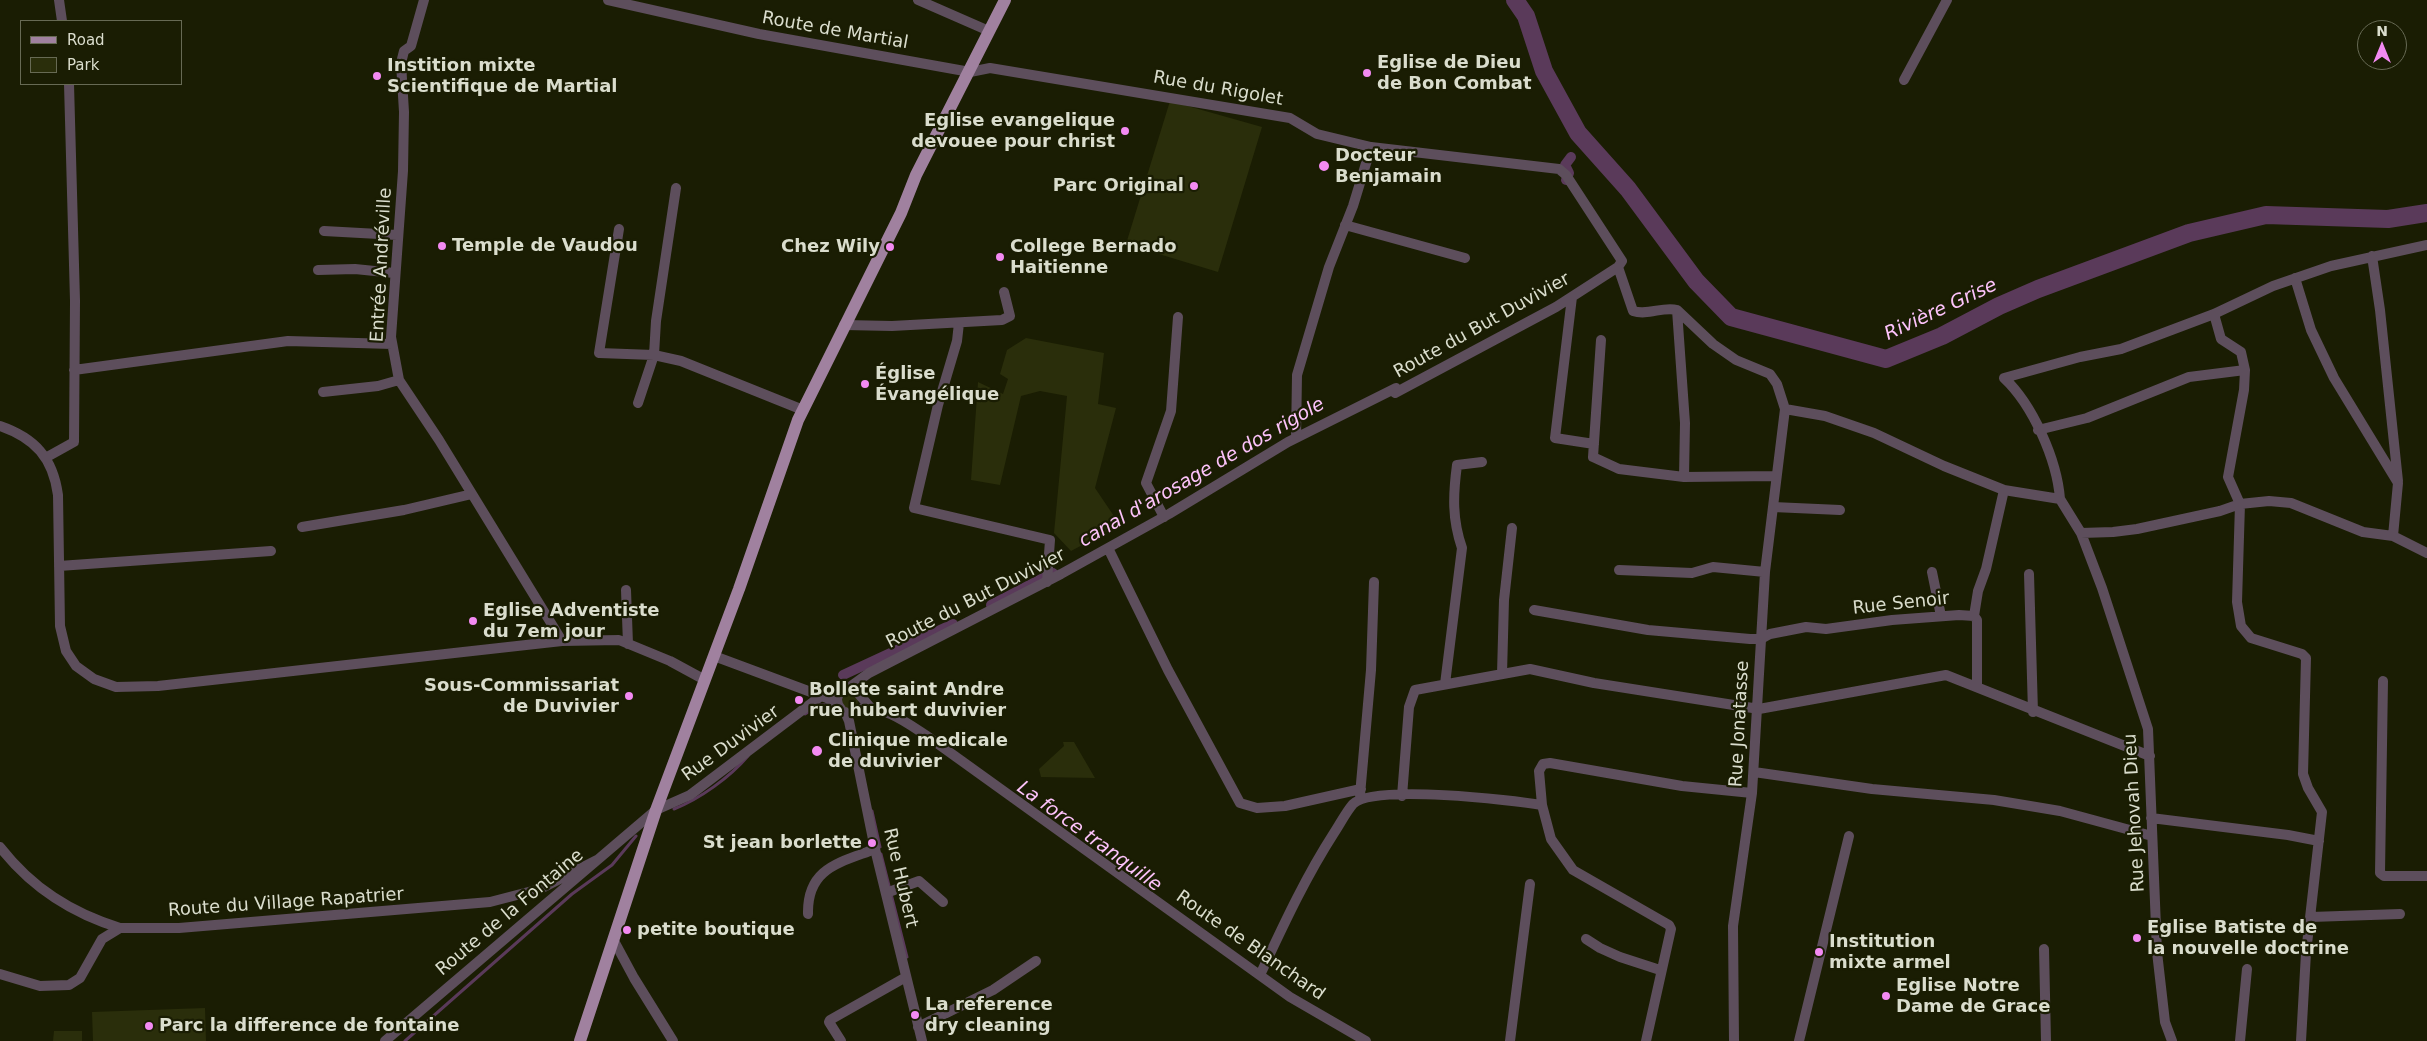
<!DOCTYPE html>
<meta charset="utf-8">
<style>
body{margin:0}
#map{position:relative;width:2427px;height:1041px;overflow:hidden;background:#1a1d03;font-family:"DejaVu Sans",sans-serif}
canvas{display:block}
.legend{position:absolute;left:20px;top:20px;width:162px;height:65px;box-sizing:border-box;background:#1a1d03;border:1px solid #676a54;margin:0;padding:6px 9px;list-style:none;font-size:15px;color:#daddcd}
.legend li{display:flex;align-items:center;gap:10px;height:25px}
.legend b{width:25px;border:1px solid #676a54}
.north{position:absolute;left:2357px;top:20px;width:50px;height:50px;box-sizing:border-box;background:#1a1d03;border:1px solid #676a54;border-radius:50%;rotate:0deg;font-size:14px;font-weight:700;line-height:20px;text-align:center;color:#daddcd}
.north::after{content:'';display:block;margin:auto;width:18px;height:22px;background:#f38af2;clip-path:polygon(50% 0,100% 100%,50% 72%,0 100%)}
</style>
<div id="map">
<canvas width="2427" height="1041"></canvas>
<ul class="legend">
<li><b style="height:6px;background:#a0819f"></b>Road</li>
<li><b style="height:14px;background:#2a2e0b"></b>Park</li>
</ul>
<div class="north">N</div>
</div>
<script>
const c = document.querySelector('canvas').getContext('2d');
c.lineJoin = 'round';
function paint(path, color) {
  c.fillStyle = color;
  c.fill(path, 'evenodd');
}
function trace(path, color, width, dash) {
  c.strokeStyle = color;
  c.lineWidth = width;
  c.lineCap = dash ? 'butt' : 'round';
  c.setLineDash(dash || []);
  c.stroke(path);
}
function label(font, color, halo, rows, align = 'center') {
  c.font = font + ' "DejaVu Sans",sans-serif';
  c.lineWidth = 4.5;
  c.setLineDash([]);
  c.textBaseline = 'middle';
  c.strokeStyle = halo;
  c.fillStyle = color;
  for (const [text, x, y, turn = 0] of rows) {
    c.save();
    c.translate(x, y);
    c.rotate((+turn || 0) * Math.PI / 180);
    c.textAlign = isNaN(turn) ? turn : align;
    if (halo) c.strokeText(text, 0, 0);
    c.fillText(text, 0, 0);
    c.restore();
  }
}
const green = new Path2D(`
 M1170,101L1262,127L1218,272L1126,244Z
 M1026,338L1104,353L1098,404L1116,408L1095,488L1120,525L1071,551L1054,533L1067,396L1040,391L1021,396L1000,485L971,480L978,382L1003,394L1008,379L1000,374L1007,350Z
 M842 701a8 8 0 1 1 16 0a8 8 0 1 1-16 0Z
 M1063,742H1074L1095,778L1041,777L1039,769L1064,746Z
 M205,1008L206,1041H93L92,1012Z
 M54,1031H82V1041H53Z`);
const stream = new Path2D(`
 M805,714L820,705H832
 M674,809C700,799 730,777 748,756
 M872,811L880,847
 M881,854L907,957
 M405,1041L572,894L612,865L636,836`);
const canal = new Path2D(`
 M1566,180L1569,173L1565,165L1571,157
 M991,605L1053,573
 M843,675L953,624`);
const river = new Path2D(`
 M1515,0L1526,16L1544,71L1578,133L1628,189L1696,281L1731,317L1886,359L1942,336L1999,306L2038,289L2189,233L2266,215L2388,219L2427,213`);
const minor = new Path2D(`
 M59,0L62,21
 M424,0L411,46L404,51L401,63L404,112L403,171L391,337L399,380L439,440L562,641
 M608,0L759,34L970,72L990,68L1290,118L1317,134L1371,147L1559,169L1566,175L1622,261L1618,267L1556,307L1395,393L1396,388L1288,442L1169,514L1061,574L869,673L847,689
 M918,0L989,31
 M1904,80L1947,0
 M1345,225L1465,258
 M619,229L599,353L654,355L681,361L803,410
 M324,231L397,235
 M2372,256L2380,310L2398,481
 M1618,267L1633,311C1648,316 1663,306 1677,310L1713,344L1736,360L1770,374L1777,384L1785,409L1825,416L1874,433L1944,466L2004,490L2060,499L2081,533L2113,532L2137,529L2220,511L2240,504L2269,501L2291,503L2363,532L2393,536L2427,553
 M318,270L355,269L394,273
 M2295,278L2311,330L2334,378L2398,483L2393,536
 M1572,297L1555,438L1594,444
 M1677,310L1685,423L1684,477
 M2214,314L2221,339L2241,352L2245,370L2244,390L2228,477L2240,504L2237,602L2241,626L2251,638L2302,654L2306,658L2303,774L2308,788L2322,812L2306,953L2301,1041
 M959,323L957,341L938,405L914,508L1050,540L1047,582
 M844,325L892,326L1002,320L1010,316L1004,292
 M1601,340L1593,457L1619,469L1684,477L1776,476
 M74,370L288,341L392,344
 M2004,378L2080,357L2121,349L2214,314L2273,286L2331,266L2427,245
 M2004,378C2033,405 2057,460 2060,499
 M323,392L378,386L399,380
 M638,403L654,355L656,321L676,188
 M0,426C35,438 53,458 58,495L60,626L66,651L76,666L94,679L116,687L158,686L562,641L619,640L670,661L705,680
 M2038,430L2087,418L2189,377L2245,370
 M1296,438L1297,375L1329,267L1353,206L1371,147
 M47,457L74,442L75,301L69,84
 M1773,507L1840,510
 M1164,517L1146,483L1171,411L1178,317
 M302,527L404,510L472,494
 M2081,533L2102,588L2148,729L2157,952L2165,1022L2172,1041
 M1108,548L1168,670L1240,803L1257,808L1285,806L1361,789
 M59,566L271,551
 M1619,570L1692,573L1713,567L1765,572
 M1932,572L1941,616
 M2029,574L2033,712
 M626,590L628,644
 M1534,610L1648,630L1750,639H1761L1770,634L1806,627L1826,629L1892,620L1959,615L1974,616L1977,620V687
 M1974,616L1978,591L1986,569L2004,490
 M714,656L827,698L838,706
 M1502,674L1504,600L1512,528
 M2383,681L2380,873L2384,876H2427
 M1445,684L1462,548C1452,519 1453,495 1457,465L1482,462
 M841,709C834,701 837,692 847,689L857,692L870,707
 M859,709C884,705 907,723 927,736L1290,997L1366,1041
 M845,712L849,721L875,849L922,1041
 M1754,772L1872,789L1994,800L2060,811L2152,836
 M1360,795L1371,670L1374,582
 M1402,796L1409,707L1415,690L1530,669L1594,683L1759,709L1946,675L2150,756
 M1542,805L1539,771L1543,764L1550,763L1682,786L1752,793
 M2151,818L2288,835L2319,841
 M0,847C32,888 71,913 120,928
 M886,893L919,881L943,902
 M808,914C807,868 839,863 875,849
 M2311,917L2400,914
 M613,939L634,978L673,1041
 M1586,939L1600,948L1620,957L1660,970
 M2044,949L2046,1041
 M0,974L40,986L69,985L80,978L102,939L120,928H179L490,902L540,889L597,860
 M1260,975C1283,926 1305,878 1334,833C1340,824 1346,812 1353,804C1374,784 1512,800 1542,805L1551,839L1573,870L1669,925L1671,929L1646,1041
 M918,1027L993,990L1036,961
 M385,1041L656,810L690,795L821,696
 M841,1041L829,1022L830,1020L906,977
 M1510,1041L1530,884
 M1734,1041L1733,926L1752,793L1765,572L1785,409
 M1799,1041L1849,836
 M2240,1041L2247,969`);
const major = new Path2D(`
 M580,1041L656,810L739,589L798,420L901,213L916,175L1005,0`);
const markers = [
 [1367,73,5,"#f38af2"],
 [377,76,5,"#f38af2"],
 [1125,131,5,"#f38af2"],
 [1324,166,6,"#f38af2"],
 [1194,186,5,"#f38af2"],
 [442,246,5,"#f38af2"],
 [890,247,5,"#f38af2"],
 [1000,257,5,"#f38af2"],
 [865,384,5,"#f38af2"],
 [473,621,5,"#f38af2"],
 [629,696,5,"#f38af2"],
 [799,700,5,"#f38af2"],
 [817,751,6,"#f38af2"],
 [872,843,5,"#f38af2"],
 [627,930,5,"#f38af2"],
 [2137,938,5,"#f38af2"],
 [1819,952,5,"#f38af2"],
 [1886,996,5,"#f38af2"],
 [915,1015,5,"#f38af2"],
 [149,1026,5,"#f38af2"]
];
const streetNames = [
 ["Route de Martial",835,31,10],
 ["Rue du Rigolet",1218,89,10],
 ["Entrée Andréville",382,265,-87],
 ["Route du But Duvivier",1482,326,-29],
 ["Route du But Duvivier",976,599,-27],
 ["Rue Senoir",1901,604,-6],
 ["Rue Jonatasse",1740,724,-87],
 ["Rue Duvivier",731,744,-36],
 ["Rue Jehovah Dieu",2135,813,-93],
 ["Rue Hubert",900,878,77],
 ["Route du Village Rapatrier",286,903,-4],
 ["Route de la Fontaine",510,913,-40],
 ["Route de Blanchard",1250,946,35]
];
const poiNames = [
 ["Eglise de Dieu",1377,63],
 ["de Bon Combat",1377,84],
 ["Instition mixte",387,66],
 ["Scientifique de Martial",387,87],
 ["Eglise evangelique",1115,121,"right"],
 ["devouee pour christ",1115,142,"right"],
 ["Docteur",1335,156],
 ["Benjamain",1335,177],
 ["Parc Original",1184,186,"right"],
 ["Temple de Vaudou",452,246],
 ["Chez Wily",880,247,"right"],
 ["College Bernado",1010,247],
 ["Haitienne",1010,268],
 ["Église",875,374],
 ["Évangélique",875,395],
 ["Eglise Adventiste",483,611],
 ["du 7em jour",483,632],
 ["Sous-Commissariat",619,686,"right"],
 ["de Duvivier",619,707,"right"],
 ["Bollete saint Andre",809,690],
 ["rue hubert duvivier",809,711],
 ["Clinique medicale",828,741],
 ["de duvivier",828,762],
 ["St jean borlette",862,843,"right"],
 ["Eglise Batiste de",2147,928],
 ["la nouvelle doctrine",2147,949],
 ["petite boutique",637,930],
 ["Institution",1829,942],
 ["mixte armel",1829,963],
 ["Eglise Notre",1896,986],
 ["Dame de Grace",1896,1007],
 ["La reference",925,1005],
 ["dry cleaning",925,1026],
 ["Parc la difference de fontaine",159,1026]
];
const waterNames = [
 ["Rivière Grise",1941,310,-25],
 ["canal d'arosage de dos rigole",1202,473,-30],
 ["La force tranquille",1089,837,36]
];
paint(green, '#2a2e0b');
trace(stream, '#5a3a5a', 3);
trace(canal, '#5a3a5a', 10);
trace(river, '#5a3a5a', 18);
trace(minor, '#5d4e5c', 10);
trace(major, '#a0819f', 12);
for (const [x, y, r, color] of markers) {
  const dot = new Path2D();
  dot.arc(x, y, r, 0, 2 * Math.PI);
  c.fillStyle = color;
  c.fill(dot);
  trace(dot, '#1a1d03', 2);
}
label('18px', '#daddcd', '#1a1d03', streetNames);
label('bold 18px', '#daddcd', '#1a1d03', poiNames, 'left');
label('italic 19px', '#fdc3fb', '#1a1d03', waterNames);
</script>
